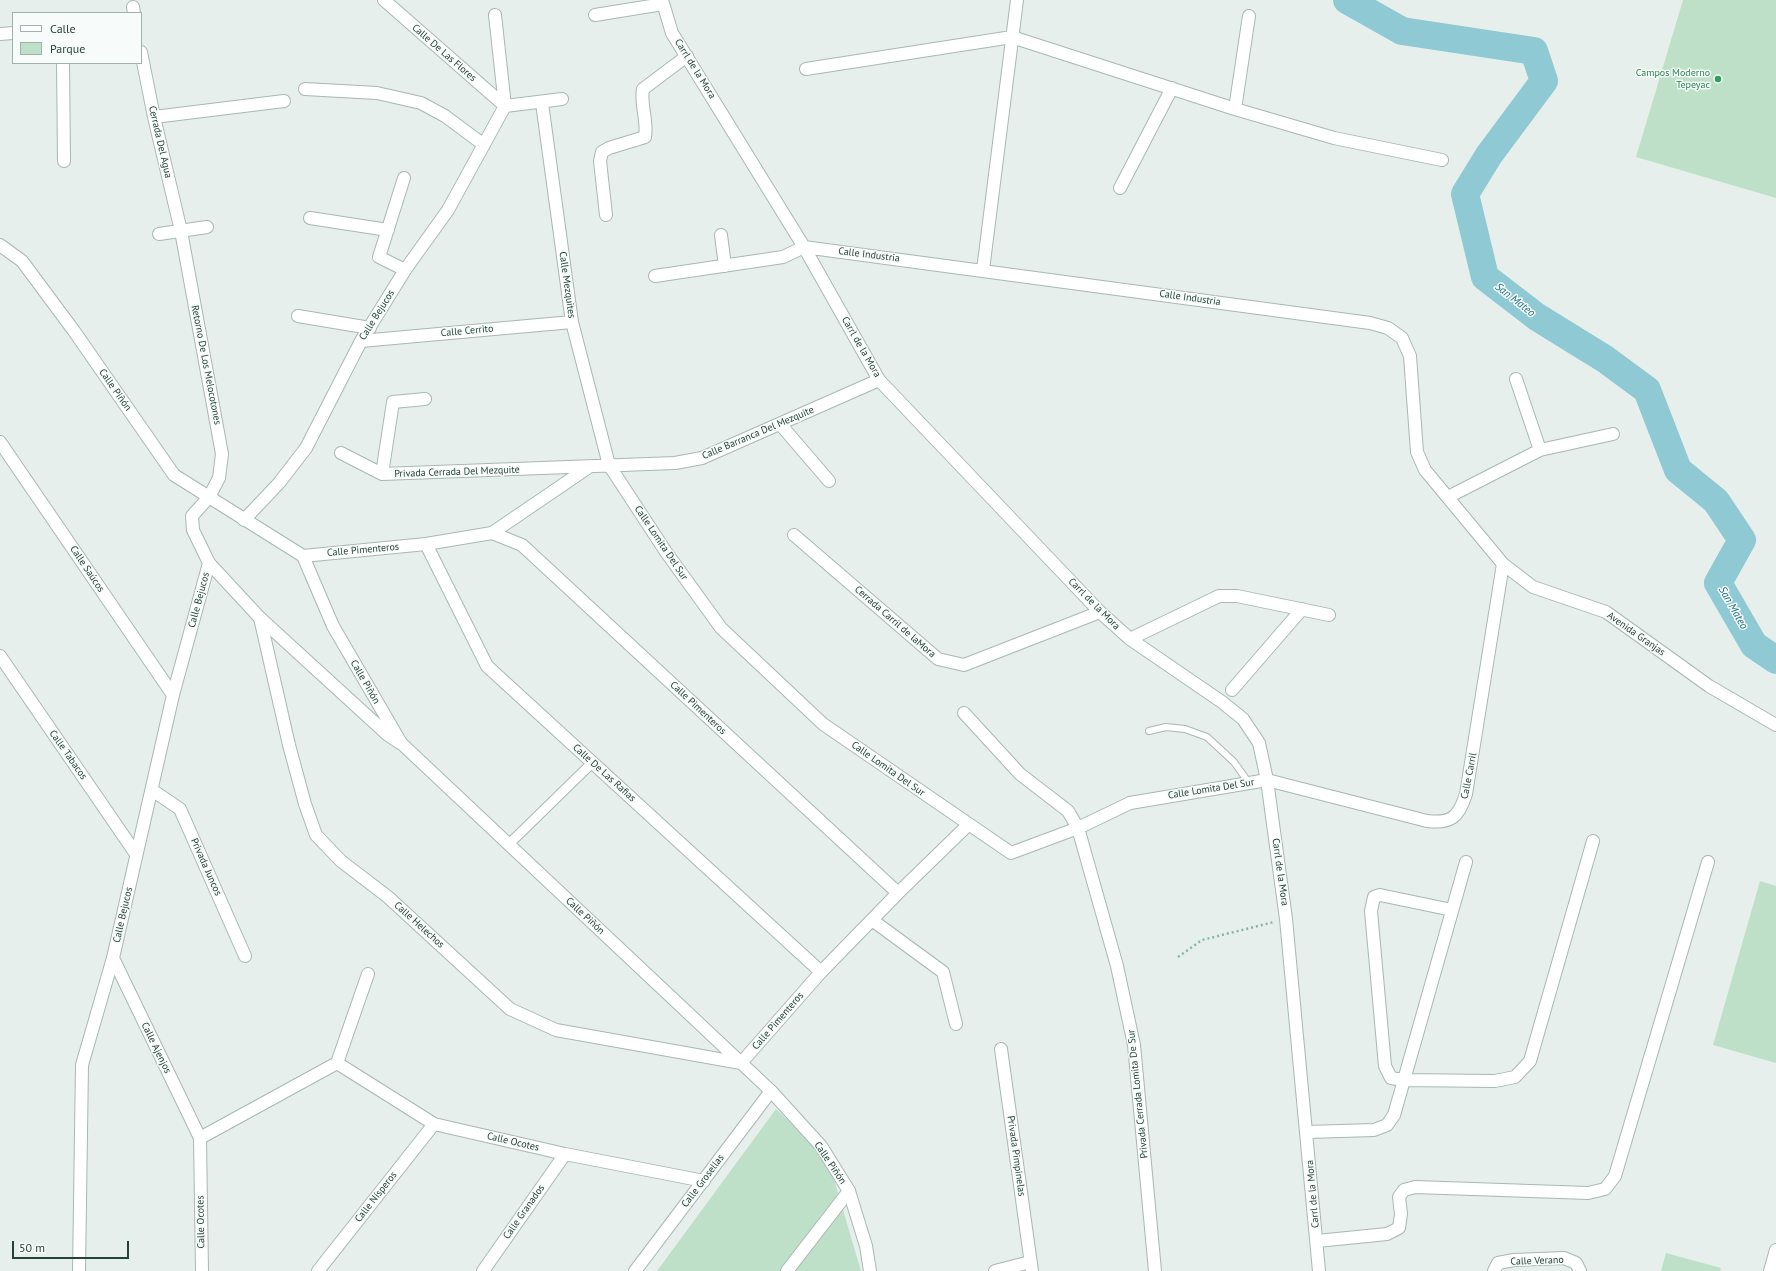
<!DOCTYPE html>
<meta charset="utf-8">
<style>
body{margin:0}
#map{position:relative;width:1776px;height:1271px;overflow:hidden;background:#e6efeb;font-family:"PT Sans",sans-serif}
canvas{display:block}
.legend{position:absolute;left:12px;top:12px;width:130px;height:52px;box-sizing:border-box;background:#f7fbf9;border:1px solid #a3b1ad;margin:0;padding:5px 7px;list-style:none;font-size:12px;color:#24423a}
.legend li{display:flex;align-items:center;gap:8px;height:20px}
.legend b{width:20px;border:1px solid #a3b1ad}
.scale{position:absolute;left:12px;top:1241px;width:117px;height:18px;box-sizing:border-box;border:2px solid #24423a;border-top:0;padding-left:5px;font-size:12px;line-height:14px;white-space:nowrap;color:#24423a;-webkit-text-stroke:3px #f7fbf9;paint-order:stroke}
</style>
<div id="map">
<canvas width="1776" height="1271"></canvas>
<ul class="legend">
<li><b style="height:5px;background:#fff"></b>Calle</li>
<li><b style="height:11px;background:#bfe0c8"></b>Parque</li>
</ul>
<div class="scale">50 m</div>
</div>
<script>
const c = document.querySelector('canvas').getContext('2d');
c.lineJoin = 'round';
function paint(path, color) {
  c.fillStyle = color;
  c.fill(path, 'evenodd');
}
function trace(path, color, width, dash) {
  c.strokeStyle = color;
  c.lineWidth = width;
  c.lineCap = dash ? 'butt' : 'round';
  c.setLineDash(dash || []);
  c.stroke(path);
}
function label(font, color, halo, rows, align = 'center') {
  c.font = font + ' "PT Sans",sans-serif';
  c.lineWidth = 3;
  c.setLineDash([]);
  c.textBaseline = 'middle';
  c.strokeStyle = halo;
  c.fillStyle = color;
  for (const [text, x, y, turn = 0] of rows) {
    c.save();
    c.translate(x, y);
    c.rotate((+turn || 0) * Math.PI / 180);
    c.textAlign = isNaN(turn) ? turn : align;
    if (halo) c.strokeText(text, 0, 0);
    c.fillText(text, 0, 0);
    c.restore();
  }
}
const green = new Path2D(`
 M1683,0H1776V198L1636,157Z
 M1760,881L1776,886V1063L1713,1045Z
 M776,1109L828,1159L861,1271H657Z
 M1666,1253L1721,1268L1720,1271H1661Z`);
const river = new Path2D(`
 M1347,0L1402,31L1534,51L1544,81L1489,155L1465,194L1485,277L1537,317L1605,359L1647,390L1678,470L1716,501L1742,540L1718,583L1754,645L1776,660`);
const path = new Path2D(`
 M1178,957L1202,940L1274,922`);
const service = new Path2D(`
 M1149,731L1166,727L1185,729L1207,737L1234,762L1249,783`);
const pedestrian = new Path2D(`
 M509,844L592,763`);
const minor = new Path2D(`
 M384,0L505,106
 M133,7L134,13
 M495,15L505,106
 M595,15L663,4
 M0,34L13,33
 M141,52L154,117L181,231L222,454L219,478L209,497
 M63,63L64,161
 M806,69L1012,37L1235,109L1334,138L1442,160
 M305,89L377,93L421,103L445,116L484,145
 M542,103L572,322L609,465L666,552L721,628L823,724L1011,853L1078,828L1130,803L1267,780L1427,821C1451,824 1459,817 1466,794L1503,564
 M505,106L562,99
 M1235,109L1249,16
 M154,117L284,101
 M404,178L379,257L405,270
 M1120,188L1172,88
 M606,215L600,161L602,152L609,148L645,137C648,121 640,105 643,89L687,56
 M310,218L388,230
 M159,234L207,227
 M721,235L725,266
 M983,270L1017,0
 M655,276L783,257L804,247
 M298,316L370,328
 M361,341L572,322
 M1516,379L1540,450
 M780,424L829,481
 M0,442L173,695
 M341,453L382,474L675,463L702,458L879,380
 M382,474L393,402L425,399
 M1448,497L1540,450L1613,434
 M244,520L279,483L306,448L361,341L405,270L448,210L505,106
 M492,533L522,545L898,893
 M794,535L938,659L964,665L1100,612
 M426,544L487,666L821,972
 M303,556L426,544L492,533L589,467
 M260,618L289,745L305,804L316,835L341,861L388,897L510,1009L556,1030L741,1063L821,972L898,893L968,825
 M1130,639L1219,596H1237L1329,615
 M0,656L136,854
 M1232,690L1302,609
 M964,713L1020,774L1068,811L1078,828L1117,966L1134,1045L1155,1271
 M152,790L180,809L245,956
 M1452,910L1380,895L1374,897L1371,911L1385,1066L1391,1078L1403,1080L1495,1081L1515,1077L1530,1061L1593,841
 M872,920L943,972L956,1024
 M113,958L200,1138L202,1271
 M1001,1049L1032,1271
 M337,1063L434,1124L565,1154L704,1181
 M1307,1132L1374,1130L1387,1125L1394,1115L1466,862
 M200,1138L337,1063L368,974
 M1317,1241L1387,1234L1399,1228L1401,1214L1399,1197L1404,1190L1415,1187L1588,1193L1605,1189L1615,1176L1708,862
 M79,1271L82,1065L113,958L173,695L209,563
 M318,1271L434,1124
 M483,1271L565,1154
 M635,1271L771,1091
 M787,1271L849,1191
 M995,1271L1030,1262
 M1494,1271L1498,1263L1514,1260L1564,1258L1576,1263L1580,1271
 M1770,1271L1776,1250`);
const tertiary = new Path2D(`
 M662,0L672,33L804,247L879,380L1100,612L1130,639L1222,702L1243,719L1259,743L1267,780L1286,919L1319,1271
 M0,245L22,261L74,331L174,475L303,556L333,626L401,743L771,1091L821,1146L849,1191L866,1246L870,1271
 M804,247L1370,323L1388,328L1402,338L1410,356L1417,452L1425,470L1503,564L1533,587L1606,612L1709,686L1776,725
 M209,497L192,516L193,530L209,563L260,618L388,735L400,743`);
const markers = [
 [1718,79,4,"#2e9e5b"]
];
const streetNames = [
 ["Calle De Las Flores",444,53,41],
 ["Carrl de la Mora",695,69,58],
 ["Cerrada Del Agua",160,142,77],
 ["Calle Industria",869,255,7],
 ["Calle Mezquites",567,285,82],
 ["Calle Industria",1190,298,8],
 ["Calle Bejucos",377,315,-58],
 ["Calle Cerrito",467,331,-5],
 ["Carrl de la Mora",861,347,60],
 ["Retorno De Los Melocotones",206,365,79],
 ["Calle Piñón",115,390,55],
 ["Calle Barranca Del Mezquite",758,433,-23],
 ["Privada Cerrada Del Mezquite",457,472,-2],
 ["Calle Lomita Del Sur",661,543,56],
 ["Calle Pimenteros",363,550,-5],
 ["Calle Saúcos",87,569,56],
 ["Calle Bejucos",199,600,-75],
 ["Carrl de la Mora",1094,604,45],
 ["Cerrada Carril de laMora",895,622,41],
 ["Avenida Granjas",1636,634,35],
 ["Calle Piñón",365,682,60],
 ["Calle Pimenteros",698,708,43],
 ["Calle Tabacos",68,755,55],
 ["Calle Lomita Del Sur",888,769,35],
 ["Calle De Las Rafias",604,773,42],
 ["Calle Carril",1469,776,-79],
 ["Calle Lomita Del Sur",1211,789,-9],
 ["Privada Juncos",206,867,66],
 ["Carrl de la Mora",1280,872,82],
 ["Calle Bejucos",123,915,-77],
 ["Calle Piñón",585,916,43],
 ["Calle Helechos",419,925,42],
 ["Calle Pimenteros",778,1021,-49],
 ["Calle Ajenjos",156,1048,64],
 ["Privada Cerrada Lomita De Sur",1138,1094,-96],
 ["Calle Ocotes",513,1142,13],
 ["Privada Pimpinelas",1016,1156,82],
 ["Calle Piñón",830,1163,56],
 ["Calle Grosellas",703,1181,-53],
 ["Carrl de la Mora",1313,1194,-95],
 ["Calle Nísperos",376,1197,-52],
 ["Calle Granados",524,1212,-55],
 ["Calle Ocotes",201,1222,-91],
 ["Calle Verano",1537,1261,-2]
];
const leisureNames = [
 ["Campos Moderno",1710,73],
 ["Tepeyac",1710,85]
];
const waterNames = [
 ["San Mateo",1515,300,38],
 ["San Mateo",1733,608,60]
];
paint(green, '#bfe0c8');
trace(river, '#8ec9d4', 28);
trace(service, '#a8b8b2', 8);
trace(pedestrian, '#a8b8b2', 11);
trace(minor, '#a8b8b2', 14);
trace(tertiary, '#a8b8b2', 14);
trace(path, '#86b3a5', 2.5, [2, 3]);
trace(service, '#fff', 6);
trace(pedestrian, '#fff', 9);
trace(minor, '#fff', 12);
trace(tertiary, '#fff', 12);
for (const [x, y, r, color] of markers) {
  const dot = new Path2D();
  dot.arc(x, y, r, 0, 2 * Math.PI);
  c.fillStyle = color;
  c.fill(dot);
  trace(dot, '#f7fbf9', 1.5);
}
label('10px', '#24423a', '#f7fbf9', streetNames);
label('10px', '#27864d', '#f7fbf9', leisureNames, 'right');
label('italic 11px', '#1c6f80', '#f7fbf9', waterNames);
</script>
